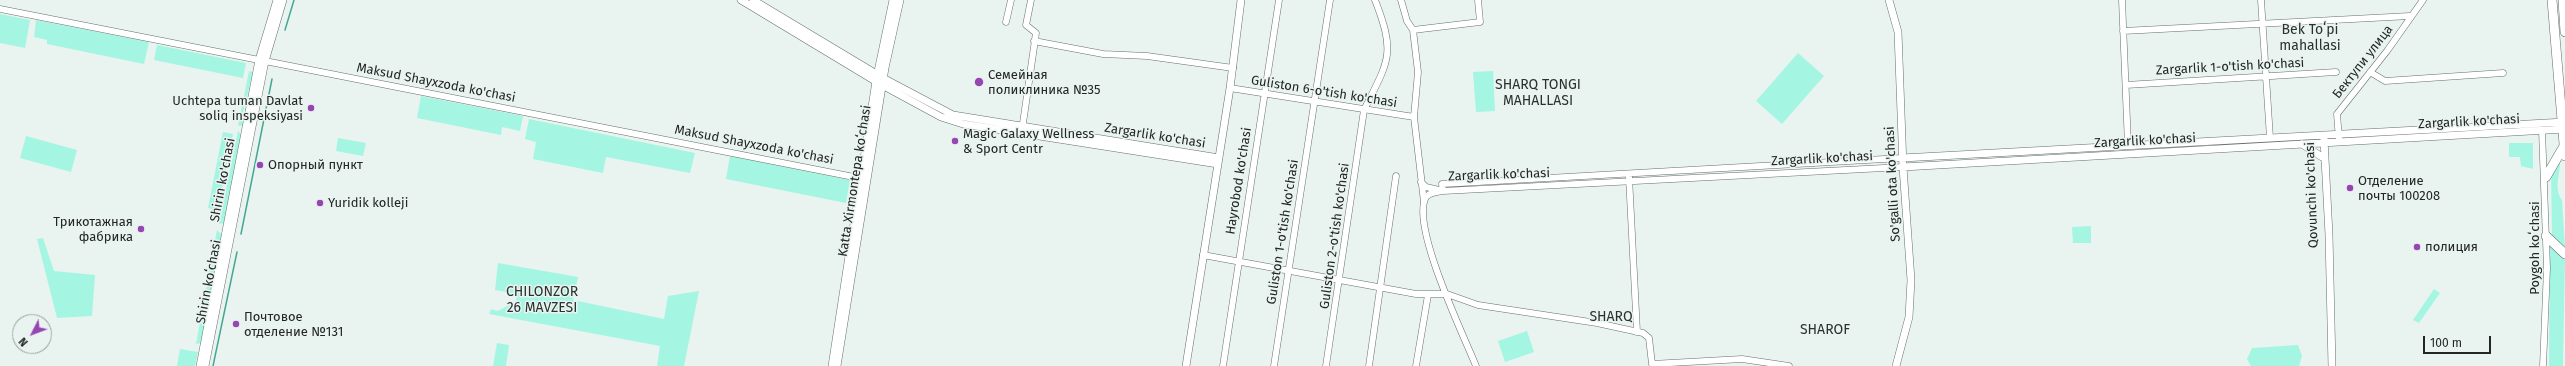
<!DOCTYPE html>
<meta charset="utf-8">
<style>
body{margin:0}
#map{position:relative;width:2565px;height:366px;overflow:hidden;background:#e9f3f0;font-family:"Fira Sans",sans-serif}
canvas{display:block}
.north{position:absolute;left:12px;top:314px;width:40px;height:40px;box-sizing:border-box;background:#e9f3f0;border:1px solid #99a19f;border-radius:50%;rotate:228deg;font-size:11px;font-weight:700;line-height:16px;text-align:center;color:#222625}
.north::after{content:'';display:block;margin:auto;width:14px;height:18px;background:#9845b4;clip-path:polygon(50% 0,100% 100%,50% 72%,0 100%)}
.scale{position:absolute;left:2423px;top:336px;width:68px;height:18px;box-sizing:border-box;border:2px solid #222625;border-top:0;padding-left:5px;font-size:12px;line-height:14px;white-space:nowrap;color:#222625;-webkit-text-stroke:3px #e9f3f0;paint-order:stroke}
</style>
<div id="map">
<canvas width="2565" height="366"></canvas>
<div class="north">N</div>
<div class="scale">100 m</div>
</div>
<script>
const c = document.querySelector('canvas').getContext('2d');
c.lineJoin = 'round';
function paint(path, color) {
  c.fillStyle = color;
  c.fill(path, 'evenodd');
}
function trace(path, color, width, dash) {
  c.strokeStyle = color;
  c.lineWidth = width;
  c.lineCap = dash ? 'butt' : 'round';
  c.setLineDash(dash || []);
  c.stroke(path);
}
function label(font, color, halo, rows, align = 'center') {
  c.font = font + ' "Fira Sans",sans-serif';
  c.lineWidth = 3;
  c.setLineDash([]);
  c.textBaseline = 'middle';
  c.strokeStyle = halo;
  c.fillStyle = color;
  for (const [text, x, y, turn = 0] of rows) {
    c.save();
    c.translate(x, y);
    c.rotate((+turn || 0) * Math.PI / 180);
    c.textAlign = isNaN(turn) ? turn : align;
    if (halo) c.strokeText(text, 0, 0);
    c.fillText(text, 0, 0);
    c.restore();
  }
}
const green = new Path2D(`
 M0,14L30,20L25,48L0,43Z
 M36,20L149,42L144,64L47,44V40L34,37Z
 M157,45L246,63L243,78L154,60Z
 M1798,53L1824,76L1782,124L1756,101Z
 M249,71L253,72L243,113V125L238,126Z
 M1493,71L1495,111L1476,112L1473,72Z
 M421,96L523,116L520,131L502,127L501,135L417,118Z
 M529,119L695,153L690,173L606,157L603,173L533,159L536,142L525,139Z
 M238,131L241,134L224,223L219,224Z
 M223,132L233,134L218,210L208,208Z
 M26,136L77,150L71,172L20,158Z
 M338,138L366,143L363,156L336,151Z
 M2509,143H2533V169L2521,166L2520,157H2509Z
 M730,156L850,180L846,203L726,179Z
 M2560,160C2561,173 2553,188 2562,200L2565,248L2552,237L2551,172Z
 M2091,226V243H2073L2072,227Z
 M217,230L222,235L201,343L196,344Z
 M43,238L54,271L95,275L92,316L57,318L37,239Z
 M2550,246L2565,257L2563,366H2549Z
 M498,263L578,277L573,300L664,319L668,296L699,291L684,366H657L660,346L489,314L491,309L498,311L516,301L517,294L495,290Z
 M2434,289L2440,293L2419,323L2413,320Z
 M1527,331L1534,352L1505,362L1498,341Z
 M497,343L509,345L506,366H493Z
 M2298,345L2302,356L2299,366H2251L2247,359L2252,348Z
 M180,349L198,352L195,366H177Z`);
const stream = new Path2D(`
 M285,30L294,0
 M241,234L272,79
 M213,366L237,252`);
const minor = new Path2D(`
 M1401,0L1407,21L1413,30L1418,72L1414,117L1424,202
 M2122,0L2128,145
 M2261,0L2270,138
 M0,9L259,60
 M1006,22L1011,0
 M1413,30L1480,22L1478,0
 M2123,31L2410,16
 M1034,41L1103,54L1147,56L1233,68
 M265,61L864,179
 M2370,72L2385,81L2503,73
 M2126,85L2336,72
 M1230,88L1414,117
 M1022,130L1036,33L1026,25L1031,0
 M2542,130L2547,268L2543,366
 M2339,139L2337,114L2387,51L2423,0
 M1629,177L1637,332
 M1421,182L1426,187L1439,190
 M1443,191L1442,184L1902,158
 M1203,255L1416,294H1447L1478,305L1597,323L1643,333L1649,338L1652,364L1742,359L1789,366
 M1223,366L1279,0
 M1274,366L1330,0
 M1326,366L1364,110C1389,60 1396,54 1375,0
 M1369,366L1396,176
 M1416,366L1428,295
 M1476,366C1464,336 1410,225 1426,197C1430,192 1437,192 1443,191L1903,167`);
const major = new Path2D(`
 M741,0L882,85L941,117L963,124L1218,164
 M753,0L883,78L953,115L1219,158
 M1889,0L1898,32L1903,167L1911,280L1909,317L1896,366
 M2324,139L2329,235L2332,366
 M2302,144L2322,157
 M1902,158L2565,122
 M1903,167L2565,129
 M200,366L259,60L277,0
 M205,366L265,61L283,0
 M832,366L876,81L893,0
 M837,366L885,68L900,0
 M1186,366L1230,88L1241,0`);
const highway = new Path2D(`
 M2552,0L2565,156
 M2563,0L2565,32
 M2546,177L2564,146
 M2546,236L2565,254`);
const markers = [
 [979,82,5,"#9845b4"],
 [311,108,4,"#9845b4"],
 [955,141,4,"#9845b4"],
 [260,165,4,"#9845b4"],
 [2350,188,4,"#9845b4"],
 [320,203,4,"#9845b4"],
 [141,229,4,"#9845b4"],
 [2417,247,4,"#9845b4"],
 [236,324,4,"#9845b4"]
];
const streetNames = [
 ["Бектупи улица",2363,62,-52],
 ["Zargarlik 1-o'tish ko'chasi",2230,67,-3],
 ["Maksud Shayxzoda ko'chasi",436,83,11],
 ["Guliston 6-o'tish ko'chasi",1324,92,9],
 ["Zargarlik ko'chasi",2469,122,-3],
 ["Zargarlik ko'chasi",1155,136,9],
 ["Zargarlik ko'chasi",2145,141,-3],
 ["Maksud Shayxzoda ko'chasi",754,145,11],
 ["Zargarlik ko'chasi",1822,159,-3],
 ["Zargarlik ko'chasi",1499,175,-2],
 ["Shirin ko'chasi",223,180,-79],
 ["Katta Xirmontepa koʻchasi",855,181,-81],
 ["Hayrobod ko'chasi",1239,181,-81],
 ["So'galli ota ko'chasi",1893,184,-93],
 ["Qovunchi ko'chasi",2312,195,-92],
 ["Guliston 1-o'tish ko'chasi",1283,232,-81],
 ["Guliston 2-o'tish ko'chasi",1335,236,-82],
 ["Poygoh koʻchasi",2535,248,-90],
 ["Shirin koʻchasi",209,282,-79]
];
const poiNames = [
 ["Семейная",988,75],
 ["поликлиника №35",988,90],
 ["Uchtepa tuman Davlat",303,101,"right"],
 ["soliq inspeksiyasi",303,116,"right"],
 ["Magic Galaxy Wellness",963,134],
 ["& Sport Centr",963,149],
 ["Опорный пункт",268,165],
 ["Отделение",2358,181],
 ["почты 100208",2358,196],
 ["Yuridik kolleji",328,203],
 ["Трикотажная",133,222,"right"],
 ["фабрика",133,237,"right"],
 ["полиция",2425,247],
 ["Почтовое",244,317],
 ["отделение №131",244,332]
];
const neighbourhoodNames = [
 ["Bek Toʻpi",2310,30],
 ["mahallasi",2310,46],
 ["SHARQ TONGI",1538,85],
 ["MAHALLASI",1538,101],
 ["CHILONZOR",542,292],
 ["26 MAVZESI",542,308],
 ["SHARQ",1611,317],
 ["SHAROF",1825,330]
];
paint(green, '#a4f6e2');
trace(stream, '#45a793', 1.5);
trace(minor, '#666f6c', 7);
trace(major, '#666f6c', 8);
trace(highway, '#666f6c', 10);
trace(minor, '#fff', 6);
trace(major, '#fff', 7);
trace(highway, '#fff', 9);
for (const [x, y, r, color] of markers) {
  const dot = new Path2D();
  dot.arc(x, y, r, 0, 2 * Math.PI);
  c.fillStyle = color;
  c.fill(dot);
  trace(dot, '#e9f3f0', 1.5);
}
label('13px', '#222625', '#e9f3f0', streetNames);
label('13px', '#222625', '#e9f3f0', poiNames, 'left');
label('14px', '#2a312f', '#e9f3f0', neighbourhoodNames);
</script>
